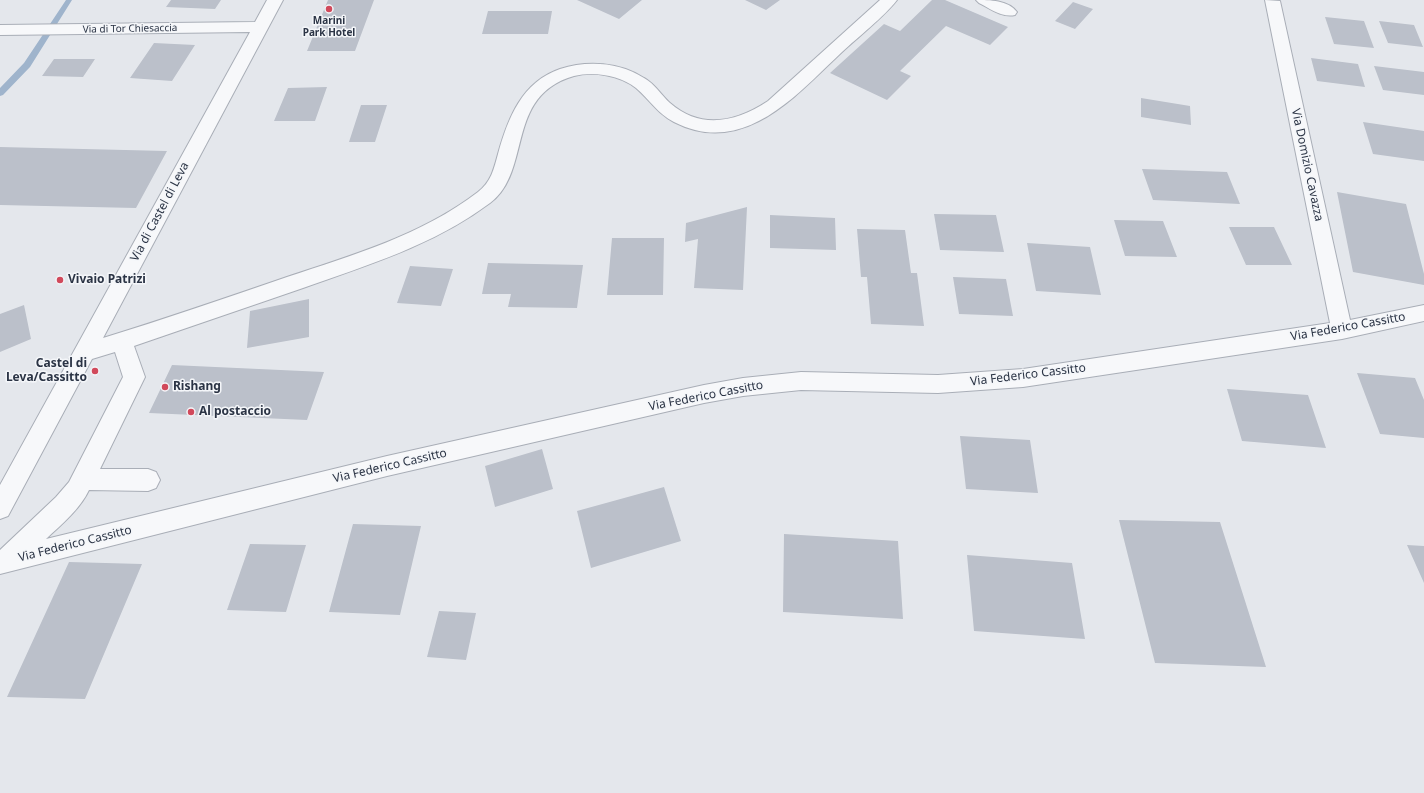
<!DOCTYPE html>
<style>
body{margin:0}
canvas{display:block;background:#e4e7ec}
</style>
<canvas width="1424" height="793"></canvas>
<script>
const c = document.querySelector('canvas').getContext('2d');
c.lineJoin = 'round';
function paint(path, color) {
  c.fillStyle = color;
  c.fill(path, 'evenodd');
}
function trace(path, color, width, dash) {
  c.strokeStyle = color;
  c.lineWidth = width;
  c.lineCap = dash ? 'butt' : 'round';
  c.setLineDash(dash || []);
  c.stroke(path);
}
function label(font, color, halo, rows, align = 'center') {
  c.font = font + ' "Noto Sans",sans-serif';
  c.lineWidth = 3;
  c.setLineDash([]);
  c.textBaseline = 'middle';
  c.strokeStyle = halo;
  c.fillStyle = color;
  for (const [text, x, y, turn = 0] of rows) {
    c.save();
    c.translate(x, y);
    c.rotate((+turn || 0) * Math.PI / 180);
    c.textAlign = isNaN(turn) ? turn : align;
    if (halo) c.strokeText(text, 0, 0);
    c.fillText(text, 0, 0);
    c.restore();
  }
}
const stream = new Path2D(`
 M66,0H72L30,67L3,95L0,96V88L24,63Z`);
const building = new Path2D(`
 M171,0H221L215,9L166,7Z
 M328,0H374L355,51H307Z
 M577,0H642L619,19Z
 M745,0H780L766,10Z
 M932,0H945L1008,27L990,45L946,26L900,71L911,76L887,100L830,73L884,24L900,31Z
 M1073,2L1093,9L1075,29L1055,21Z
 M488,11H552L548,34H482Z
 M1325,17L1364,21L1374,48L1334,44Z
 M1379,21L1414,25L1423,47L1388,43Z
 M154,43L195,45L172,81L130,78Z
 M1311,58L1358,64L1365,87L1317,81Z
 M54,59H95L83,77L42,76Z
 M1374,66L1424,72V95L1383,90Z
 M327,87L315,121H274L288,88Z
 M1141,98L1190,106L1191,125L1141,117Z
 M361,105H387L375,142H349Z
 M1363,122L1424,131V161L1373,154Z
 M0,147L167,151L136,208L0,205Z
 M1142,169L1227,172L1240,204L1153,200Z
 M1337,192L1406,204L1424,274V285L1353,272Z
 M747,207L743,290L694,288L698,239L685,242L686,223Z
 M934,214L996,215L1004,252L940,250Z
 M770,215L835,218L836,250L770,248Z
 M1114,220L1163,221L1177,257L1125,256Z
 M1229,227H1274L1292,265H1246Z
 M857,229L905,230L911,273H917L924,326L871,324L867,277H861Z
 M612,238H664L663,295H607Z
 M1027,243L1090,247L1101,295L1036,291Z
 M488,263L583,265L577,308L508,307L511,294H482Z
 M410,266L453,269L441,306L397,303Z
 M953,277L1006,279L1013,316L959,314Z
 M309,299V337L247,348L250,311Z
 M24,305L31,339L0,352V314Z
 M172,365L324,372L307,420L149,413Z
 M1357,373L1415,378L1424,400V438L1380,434Z
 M1227,389L1308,395L1326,448L1242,441Z
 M960,436L1030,440L1038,493L966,489Z
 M542,449L553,489L495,507L485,466Z
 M664,487L681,541L591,568L577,511Z
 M1119,520L1220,522L1266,667L1155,663Z
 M353,524L421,526L400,615L329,612Z
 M784,534L898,541L903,619L783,612Z
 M250,544L306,545L286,612L227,610Z
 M1407,545L1424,546V583Z
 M967,555L1072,563L1085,639L974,631Z
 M69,562L142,564L85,699L7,697Z
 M439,611L476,613L466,660L427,657Z`);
const minor = new Path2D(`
 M267,0H283L103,338C165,319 226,298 287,277C353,255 422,235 478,192C491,182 494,169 498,154C508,118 522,82 560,69C587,60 620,62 644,78C655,84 661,95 670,103C701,130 736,122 768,101L880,0H897C884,17 858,37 842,52C797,94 744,158 674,122C658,114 650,100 636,88C620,75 593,71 574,76C504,96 533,171 490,203C434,245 368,265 303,288C247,307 190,327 134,346L145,377L100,469H148L156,472L160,480L156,488L148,491L89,490C80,509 62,524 46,539L387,456L704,385L743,378L801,372L938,375L1023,369L1330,323L1265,0L1280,1L1350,320L1424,305V321L1342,339L1023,387L938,393L801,390L743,396L704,403L387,476L0,574V550L56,497L69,482L123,377L115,352L92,359L8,516L0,519V485L250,32L0,35V25L255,22Z
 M976,0C990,0 1008,0 1017,12L1015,15C1002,18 989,8 979,3Z`);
const markers = [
 [329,9,4,"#d1495b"],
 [60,280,4,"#d1495b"],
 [95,371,4,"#d1495b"],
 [165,387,4,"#d1495b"],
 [191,412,4,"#d1495b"]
];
const farPoinames = [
 ["Marini",329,21],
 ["Park Hotel",329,33]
];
const farStreetnames = [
 ["Via di Tor Chiesaccia",130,29,-1]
];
const streetNames = [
 ["Via Domizio Cavazza",1307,165,78],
 ["Via di Castel di Leva",160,212,-62],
 ["Via Federico Cassitto",1348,327,-10],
 ["Via Federico Cassitto",1028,375,-7],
 ["Via Federico Cassitto",706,396,-11],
 ["Via Federico Cassitto",390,466,-13],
 ["Via Federico Cassitto",75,544,-14]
];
const poiNames = [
 ["Vivaio Patrizi",68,280],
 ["Castel di",87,364,"right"],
 ["Leva/Cassitto",87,378,"right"],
 ["Rishang",173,387],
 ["Al postaccio",199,412]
];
paint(stream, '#9fb4cc');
paint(building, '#bbc0ca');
trace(minor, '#a9aeb7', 2);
paint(minor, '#f7f8fa');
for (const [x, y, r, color] of markers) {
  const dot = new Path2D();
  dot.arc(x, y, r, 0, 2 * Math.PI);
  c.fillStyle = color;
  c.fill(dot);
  trace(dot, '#f4f6f9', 1.5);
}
label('bold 10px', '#2b3445', '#f4f6f9', farPoinames);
label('10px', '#2b3445', '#f4f6f9', farStreetnames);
label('12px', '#2b3445', '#f4f6f9', streetNames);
label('bold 12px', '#2b3445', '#f4f6f9', poiNames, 'left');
</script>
